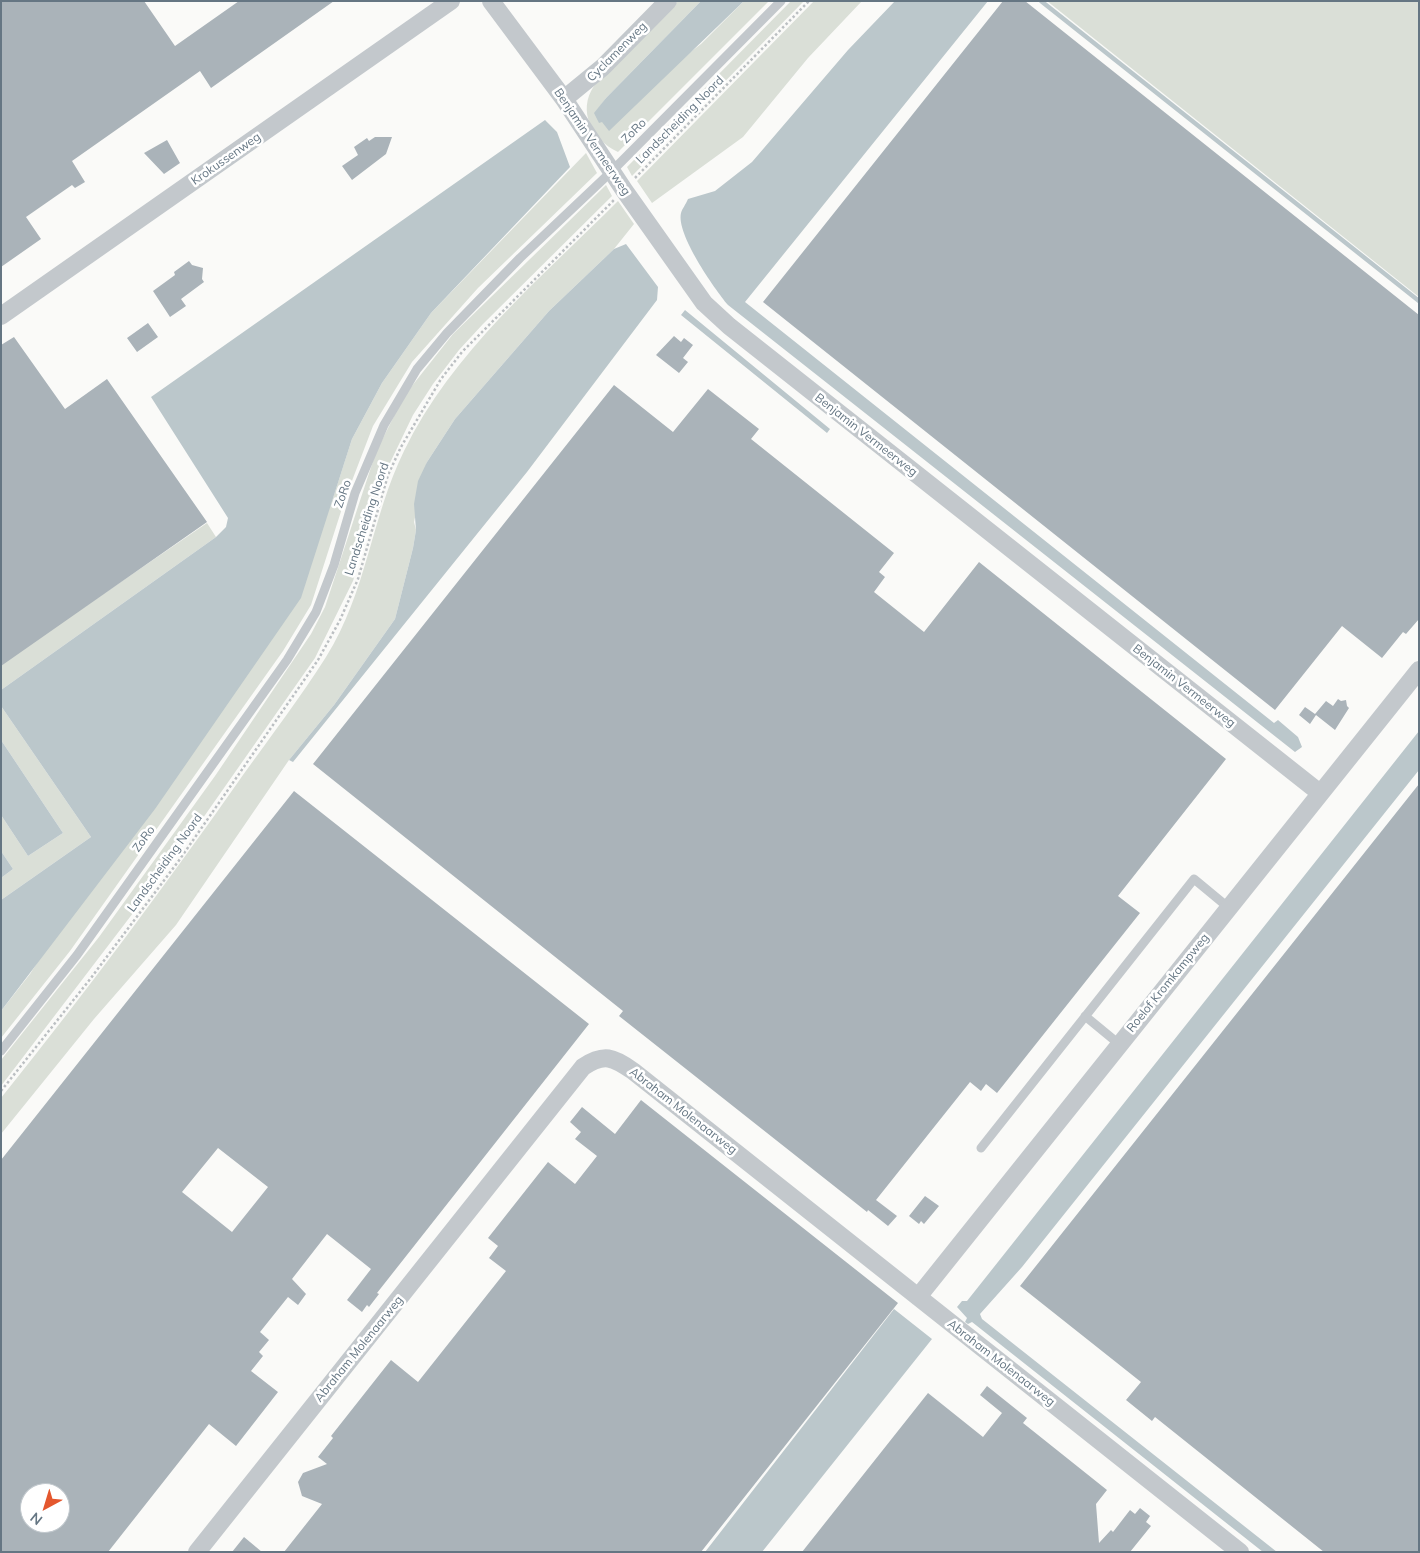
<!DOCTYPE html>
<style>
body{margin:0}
#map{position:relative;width:1420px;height:1553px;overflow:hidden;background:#fafaf8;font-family:Mulish,sans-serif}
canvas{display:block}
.frame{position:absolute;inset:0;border:2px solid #657683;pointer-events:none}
.north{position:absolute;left:20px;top:1483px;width:50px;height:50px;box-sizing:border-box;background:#fff;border:1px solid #c1c8cd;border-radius:50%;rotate:219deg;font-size:14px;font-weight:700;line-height:20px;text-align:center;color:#657683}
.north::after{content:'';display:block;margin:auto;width:18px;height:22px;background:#e4572e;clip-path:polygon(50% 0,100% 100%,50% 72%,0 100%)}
</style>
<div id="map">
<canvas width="1420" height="1553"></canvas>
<div class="frame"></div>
<div class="north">N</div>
</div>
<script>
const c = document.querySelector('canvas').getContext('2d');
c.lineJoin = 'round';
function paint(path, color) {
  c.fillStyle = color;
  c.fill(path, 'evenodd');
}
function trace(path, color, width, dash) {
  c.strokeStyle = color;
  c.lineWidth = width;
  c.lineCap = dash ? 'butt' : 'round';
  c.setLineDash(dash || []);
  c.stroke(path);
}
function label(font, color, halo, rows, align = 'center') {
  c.font = font + ' Mulish,sans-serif';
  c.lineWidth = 5;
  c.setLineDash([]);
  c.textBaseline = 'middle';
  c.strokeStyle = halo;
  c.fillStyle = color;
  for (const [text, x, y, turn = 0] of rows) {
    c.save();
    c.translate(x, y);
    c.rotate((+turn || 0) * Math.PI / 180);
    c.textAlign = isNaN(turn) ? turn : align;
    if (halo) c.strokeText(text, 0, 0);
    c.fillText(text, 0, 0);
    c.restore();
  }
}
const green = new Path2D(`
 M678,1H701L606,98L596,112L599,122L701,44L744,1H769L618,152C592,140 577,111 594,86Z
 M791,1H804L632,176L627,167Z
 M814,1H862L808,58L743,137L652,203L637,181Z
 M1047,1H1419V297Z
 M586,153L597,173L478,288L412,362L373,426L345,499L311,605L283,651L70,951L1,1038V1011L30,974L331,504L352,439L382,383L431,313Z
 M606,185L612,196L483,324L459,350L433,384L413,415L389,465L353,581L315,658L175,858L1,1086V1060L99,937L215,776L311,634L325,607L376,452L404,396L453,334Z
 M618,201L634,224L614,249L549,311L455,419L427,462L414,522L416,530L413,548L395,619L334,705L289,760L176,925L94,1019L1,1134V1098C85,993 166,885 243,775C271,736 300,698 326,657C367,592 371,518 404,451C452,352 541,278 618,201Z
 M207,523L216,537L1,690V664Z
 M1,706L91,837L1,900V878L13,869L1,851V815L28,856L63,833L1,740Z`);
const water = new Path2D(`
 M701,1H744L609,131L602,122L599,123L594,113L606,98Z
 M895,1H988L745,302L1274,723L1278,720L1298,737L1302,747L1295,752L728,305C714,288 676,234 681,213C682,209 686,204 688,199L715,191L752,162L848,50Z
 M545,120L557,132L570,167L431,313L382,383L352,439L301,598L155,809L1,1011V900L91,837L1,706V690L216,537L226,527L228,518L151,397Z
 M626,244L658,287L657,300L527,472L293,762L289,760L334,705L395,619L413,548L416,530L414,504L418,481L427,462L455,419L549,311L614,249Z
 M685,310L830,429L827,433L681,315Z
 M1419,731V770L1022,1267L980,1314L982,1319L1277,1552H1263L972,1322L968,1324L965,1322L967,1318L957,1307L962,1301H967Z
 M1,740L63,833L28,856L1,815Z
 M1,851L13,869L1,878Z
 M894,1309L932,1339L762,1552H705Z`);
const stream = new Path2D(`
 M1041,1L1419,301`);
const building = new Path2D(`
 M1,1H144L175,46L239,1H334L211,88L200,71L72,161L85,182L75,188L72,185L26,217L41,239L1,267Z
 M1003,1H1025L1419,315V619L1406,634L1403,632L1382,658L1342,626L1275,710L763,302Z
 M375,137H392L386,154L352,180L342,166L358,155L354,147L367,138L369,141Z
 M167,140L180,163L164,174L144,153Z
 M189,261L192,265L203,268L202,279L204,282L181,299L186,306L170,317L153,291L175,275L174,272Z
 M148,323L158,337L137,352L127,338Z
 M674,336L681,342L684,338L693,345L683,358L688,362L679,373L656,355Z
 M14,337L65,409L107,379L207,522L1,666V345Z
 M614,385L673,432L708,389L759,429L751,439L894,553L879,572L885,577L874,592L924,632L979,562L1226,759L1118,896L1140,913L997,1093L986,1084L981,1091L970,1082L876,1200L897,1216L888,1226L868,1210L867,1212L619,1016L623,1011L313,764Z
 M1338,699L1341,701L1346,700L1347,706L1349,708L1335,730L1316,715L1310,724L1299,715L1305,707L1315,714L1326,701L1333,706Z
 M1419,784V1552H1324L1155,1417L1152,1421L1126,1400L1141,1382L1020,1286Z
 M294,791L589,1024L377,1293L379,1294L369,1307L367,1305L362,1312L347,1300L371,1269L327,1234L292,1279L306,1294L298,1305L288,1297L260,1332L269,1340L259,1352L263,1356L251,1371L278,1392L236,1446L209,1424L108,1552H1V1160ZM218,1148L268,1187L232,1232L182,1192ZM30,1493H60V1523H30Z
 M641,1100L898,1303L701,1552H284L322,1504L302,1496L298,1482L303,1473L327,1464L318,1457L333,1438L331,1436L391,1360L418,1382L506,1271L489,1258L498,1246L488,1238L548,1162L575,1184L597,1156L575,1139L581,1132L570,1122L582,1107L615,1134Z
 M925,1196L939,1206L924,1224L921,1221L919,1224L909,1216Z
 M987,1386L1027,1418L1023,1423L1107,1490L1096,1504L1099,1543L1111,1530L1113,1532L1130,1510L1135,1514L1140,1508L1150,1516L1146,1522L1151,1526L1130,1552H802L928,1393L983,1437L1002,1413L980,1395Z
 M244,1537L262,1552H232Z`);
const path = new Path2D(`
 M635,178L809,1
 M1,1091L91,978L180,859L318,660L340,620L358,579L388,475L401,447L441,379L462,352L614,200`);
const lane = new Path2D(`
 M1085,1016L1119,1044
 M1,1051L77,955L287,660L316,612L334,565L355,493L384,425L417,369L447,333L520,258L612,171L781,1
 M981,1148L1194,879L1229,908`);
const street = new Path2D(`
 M491,1L564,99L624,190L704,303L729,326L1320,793
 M564,99L603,67L668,1
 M1,316L451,1
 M918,1297L1419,670
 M197,1552L583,1067C604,1053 613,1057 633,1071L1240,1552`);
const streetNames = [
 ["Cyclamenweg",617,52,-45],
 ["Landscheiding Noord",680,120,-45],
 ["ZoRo",634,131,-45],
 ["Benjamin Vermeerweg",592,142,56],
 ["Krokussenweg",226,159,-35],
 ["Benjamin Vermeerweg",866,435,38],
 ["ZoRo",343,494,-71],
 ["Landscheiding Noord",367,519,-72],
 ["Benjamin Vermeerweg",1184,686,38],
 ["ZoRo",144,839,-54],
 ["Landscheiding Noord",165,863,-54],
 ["Roelof Kromkampweg",1168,983,-51],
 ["Abraham Molenaarweg",683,1111,38],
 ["Abraham Molenaarweg",359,1349,-51],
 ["Abraham Molenaarweg",1001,1363,38]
];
paint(green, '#dadfd7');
paint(water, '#bbc7cb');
trace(stream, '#bbc7cb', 4.5);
paint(building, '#aab3b9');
trace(path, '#bbbfc2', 2.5, [2.5, 2.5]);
trace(lane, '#c3c8cc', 9);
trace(street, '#c3c8cc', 18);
label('12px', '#657683', '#fff', streetNames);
</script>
